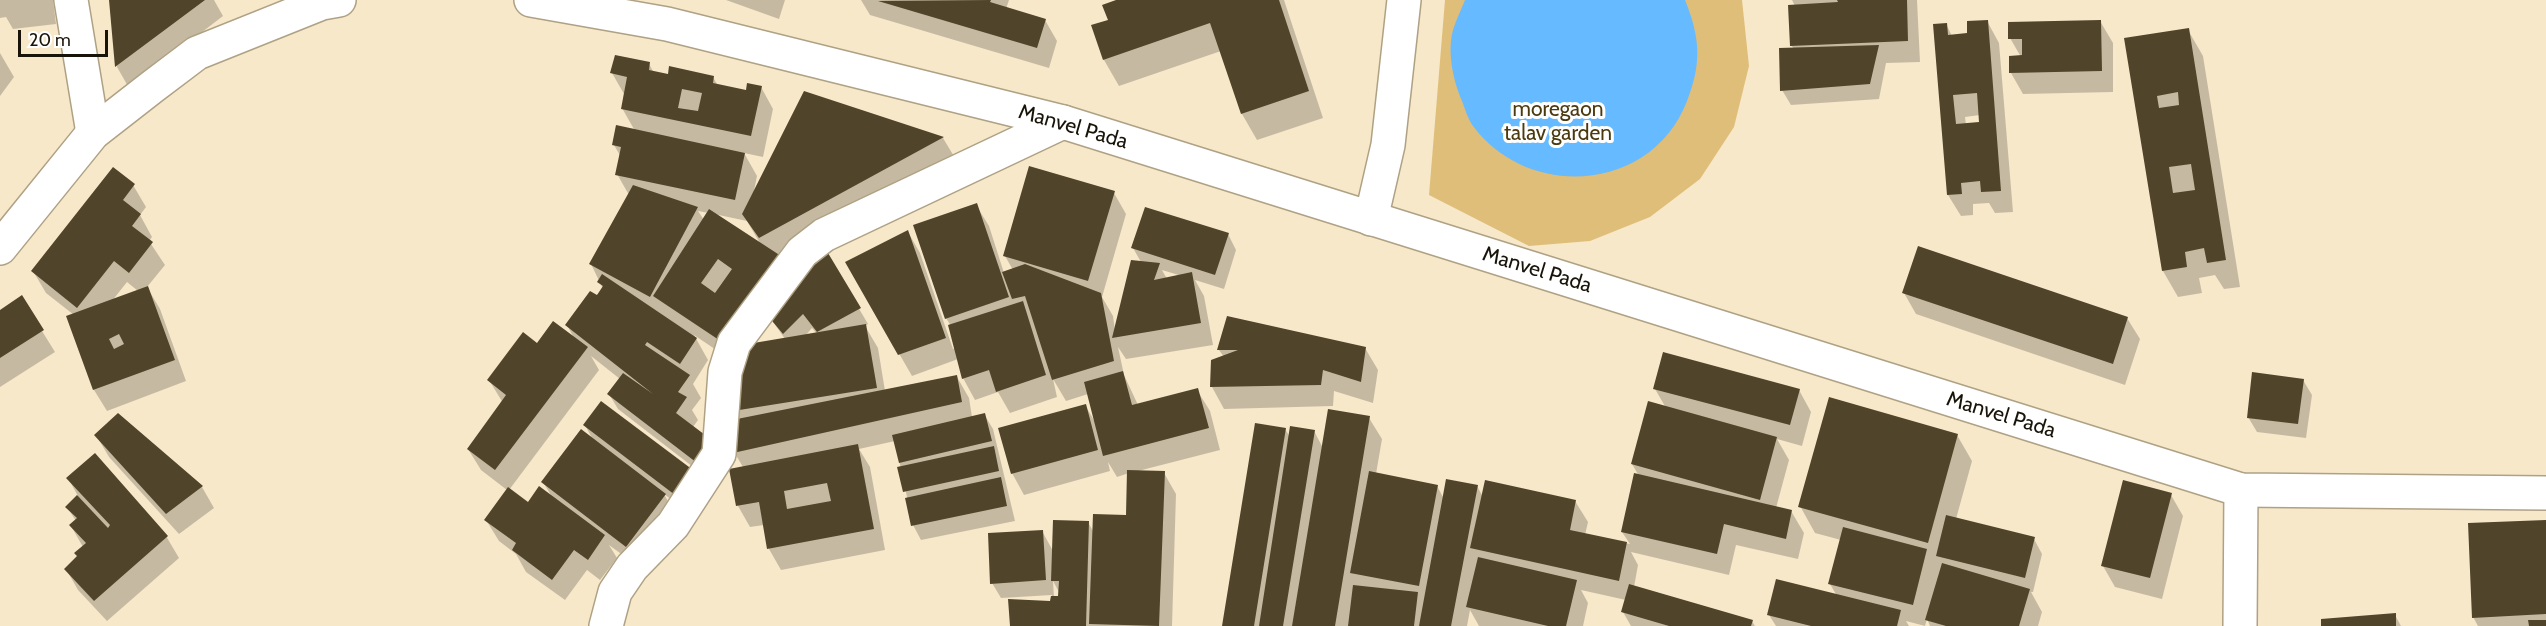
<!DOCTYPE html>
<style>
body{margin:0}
#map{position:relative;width:2546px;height:626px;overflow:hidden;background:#f7e8ca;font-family:Cabin,sans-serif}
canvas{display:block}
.scale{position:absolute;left:18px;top:30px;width:90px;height:27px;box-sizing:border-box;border:3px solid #191409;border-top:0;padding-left:8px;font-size:18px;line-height:21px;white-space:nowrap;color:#191409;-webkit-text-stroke:4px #fff;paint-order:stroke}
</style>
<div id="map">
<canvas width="2546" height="626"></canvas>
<div class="scale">20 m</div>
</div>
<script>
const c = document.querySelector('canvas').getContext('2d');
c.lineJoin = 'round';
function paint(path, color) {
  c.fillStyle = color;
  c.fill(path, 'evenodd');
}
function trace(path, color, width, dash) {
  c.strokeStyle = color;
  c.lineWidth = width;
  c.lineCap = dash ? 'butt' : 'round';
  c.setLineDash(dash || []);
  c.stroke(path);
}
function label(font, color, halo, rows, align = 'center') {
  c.font = font + ' Cabin,sans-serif';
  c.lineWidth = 6;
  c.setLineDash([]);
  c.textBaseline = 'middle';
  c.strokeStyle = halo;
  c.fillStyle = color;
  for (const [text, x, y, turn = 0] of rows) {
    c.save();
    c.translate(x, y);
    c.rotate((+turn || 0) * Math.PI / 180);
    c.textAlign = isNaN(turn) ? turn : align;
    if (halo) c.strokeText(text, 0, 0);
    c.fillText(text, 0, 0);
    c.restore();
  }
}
const green = new Path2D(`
 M1445,0H1742L1749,66L1734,127L1700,179L1650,217L1590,241L1529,246L1429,195Z`);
const water = new Path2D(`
 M1465,0H1685C1700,37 1702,63 1687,101C1653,191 1530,202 1473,126C1468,119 1465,109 1462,101C1453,80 1447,52 1453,30C1456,20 1461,10 1465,0Z`);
const shadow = new Path2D(`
 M0,0H53L56,24L13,29L6,17L0,18Z
 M111,0H214L223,16L129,88L117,67Z
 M726,0H785L779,19Z
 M861,0H1009L1006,9L1045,20L1057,41L1049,68L870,15Z
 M1121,0H1284L1323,118L1257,140L1242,114L1221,51L1119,86L1104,60L1110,21Z
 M1792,0H1917L1920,62L1886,63L1879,99L1791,105L1782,90L1794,49L1791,45L1795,6Z
 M1987,21L1999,43L2013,212L1995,213L1989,203L1973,204V215L1961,216L1948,195L1934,25L1946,24L1952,36L1969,34ZM1980,115L1981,124L1966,125L1965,117Z
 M2100,21L2113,43V92L2023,94L2011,73L2021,57L2010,38Z
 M2188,30L2203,56L2240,287L2224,289L2215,275L2199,278L2202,293L2178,297L2163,271L2126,39Z
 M0,53L14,77L0,96Z
 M649,64L654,73L669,76L713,77L718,86L747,92L761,87L773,109L763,157L744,153L757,176L754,191L805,93L943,138L958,163L782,260L783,293L828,256L868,324L865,326L878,348L885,391L957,377L969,398L972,417L984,414L993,429L1015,521L921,540L913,525L895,441L859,449L870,467L885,550L781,570L769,549L764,525L750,527L738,506L743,467L734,452L740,420L734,410L744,385L737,364L694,335L708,360L693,384L701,398L692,410L698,420L693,427L710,480L618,409L609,394L620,379L591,356L599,370L509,490L528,504L552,497L543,482L593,440L585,425L602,403L688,512L664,494L677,517L639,567L609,545L617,558L600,580L587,570L565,600L526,572L516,554L499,541L486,520L507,490L481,470L468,449L503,403L489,380L538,345L575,340L567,325L603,289L591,264L629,195L617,174L621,157L614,145L635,131L622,108L624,94L612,73ZM698,211L709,213L704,220ZM714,214L747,221L761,245ZM769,316L785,339L750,345ZM812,328L817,334L805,336Z
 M133,185L146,207L140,215L152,237L149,241L165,265L147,287L160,309L186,381L107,411L94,390L68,317L74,315L46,293L33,271ZM127,282L138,291L112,301Z
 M1114,193L1126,214L1102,297L1113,316L1115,331L1141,262L1133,248L1228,234L1236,250L1224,289L1195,280L1204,296L1213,345L1126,359L1118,347L1124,375L1138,405L1197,390L1210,411L1220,450L1138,471L1164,473L1176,494L1172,626H1012L1052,602V595L1001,598L992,583L1042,531L1053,551L1088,522L1094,533L1127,516L1129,473L1117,477L1108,462L1110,471L1024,495L1012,473L1085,405L1095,422L1088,394L1066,401L1053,379L1057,397L1010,413L998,392L975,400L963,378L958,359L912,376L847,263L908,232L920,253L953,349L955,348L951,326L946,318L976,205L989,226L1004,273L1013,270L1005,256ZM1162,270L1182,276L1167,279ZM1053,581L1060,594V598H1054Z
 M1904,293L2127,318L2140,339L2125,385L1916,314Z
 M0,311L42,331L55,352L0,387Z
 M1365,348L1378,370L1373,403L1334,391L1333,406L1224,409L1212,387L1213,361L1224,357L1219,350Z
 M2303,380L2312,395L2306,438L2257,432L2248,417Z
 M1655,389L1799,390L1811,412L1802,446L1777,439L1789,460L1776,508L1791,511L1804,533L1798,559L1736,545L1729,575L1631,552L1638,565L1634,587L1752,621L1755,626H1631L1623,612L1626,600L1581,590L1588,603L1583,626H1479L1470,610L1467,626H1223L1285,429L1290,437L1314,431L1323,448L1369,418L1382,439L1376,474L1437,486L1444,499L1477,486L1483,497L1575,501L1588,522L1585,535L1630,544L1622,532L1639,476L1632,464L1666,408Z
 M96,435L202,487L214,508L179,534L109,457Z
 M1957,435L1972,461L1956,519L2034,539L2042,554L2033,592H2031L2042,612L2038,626H1930L1927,619L1925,626L1906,621L1909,626H1776L1769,615L1837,596L1830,584L1841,540L1815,533L1800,506Z
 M68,478L166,536L179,558L107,621L78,590L66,569L79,557L83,547L71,526L76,521L67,507L78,496Z
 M2171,495L2183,516L2162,599L2115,587L2103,566Z
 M2546,521V626H2478L2473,617Z
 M2395,615L2401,626H2323Z`);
const building = new Path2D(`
 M109,0H205L115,67Z
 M991,0L990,2L1046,19L1037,48L878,1Z
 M1116,0H1279L1309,91L1241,114L1210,23L1103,60L1091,25L1108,20L1102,5Z
 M1837,0H1907L1908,41L1790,46L1788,5L1838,2Z
 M1988,20L2001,191L1981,192L1980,181L1961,183L1962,194L1947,195L1933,24L1947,23L1948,35L1967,33V21ZM1977,93L1979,122L1956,124L1953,95Z
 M2101,20L2102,71L2009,73V56L2022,55V39H2008V22Z
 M2189,28L2226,260L2207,263L2204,248L2185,252L2187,267L2162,271L2124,38ZM2178,92L2179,105L2159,108L2157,96ZM2191,164L2195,190L2173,193L2169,167Z
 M1879,45L1870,84L1780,91L1779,48Z
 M615,55L650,62L649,70L668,74L669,66L714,76L713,83L746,90L747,83L762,86L751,136L621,109L627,77L610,73ZM682,89L702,93L698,111L678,108Z
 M804,91L944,137L759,238L742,214Z
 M616,125L745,153L735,200L615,175L621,147L612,145Z
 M1029,166L1115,191L1088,281L1003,256Z
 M113,167L135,184L123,200L141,214L132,226L153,242L129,273L114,261L77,308L31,271Z
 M633,185L698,207L650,297L589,264Z
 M977,203L1009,297L945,319L913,225Z
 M1145,207L1229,233L1215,275L1131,248Z
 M709,209L781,256L725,344L653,296ZM718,259L732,269L715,293L701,283Z
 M908,230L946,338L898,355L845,262Z
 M1918,246L2128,317L2113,364L1902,293Z
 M828,253L861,308L817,332L803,314L783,334L763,310Z
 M1131,260L1160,263L1154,280L1192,272L1201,323L1112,338Z
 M1025,264L1101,293L1114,361L1052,380L1025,296L1012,299L1002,272Z
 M602,274L697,338L680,364L647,342L645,345L690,375L678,392L687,397L676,413L717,444L701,466L607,394L623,373L653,394L565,325L590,291L597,295L603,286L597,282Z
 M148,286L175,360L93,390L66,316ZM119,334L124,344L114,349L109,339Z
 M22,295L44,330L0,358V310Z
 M1023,301L1046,375L996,392L989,370L962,379L948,325Z
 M1227,316L1366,347L1361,382L1323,370L1321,385L1210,387L1211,360L1238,350H1217Z
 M553,321L588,347L495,470L467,449L506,395L487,380L523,332L537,343Z
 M866,324L877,388L733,411L729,386L742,384L736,346Z
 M1663,352L1800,389L1790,425L1653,389Z
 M1123,371L1132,405L1198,388L1209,428L1103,456L1084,382Z
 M2252,372L2304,379L2298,424L2247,418Z
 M957,375L962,402L733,453L727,421Z
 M1829,397L1958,434L1928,543L1798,507Z
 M601,401L697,473L679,498L583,425Z
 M1648,401L1777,437L1760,500L1631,464Z
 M1086,404L1098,450L1011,474L998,428Z
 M1328,409L1370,416L1335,626H1292Z
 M118,413L203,486L166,514L94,435Z
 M985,413L992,441L899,463L892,435Z
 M1255,423L1286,428L1254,626H1222Z
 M1290,426L1315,430L1283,626H1259Z
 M581,429L666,494L626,547L541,482Z
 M858,444L874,529L767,549L759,502L736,506L729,469ZM827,483L831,501L787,509L784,491Z
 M994,446L999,471L903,492L897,467Z
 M95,453L168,536L94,601L64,569L77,556L74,553L86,543L69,525L77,518L65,507L77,495L108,528L110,525L66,478Z
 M1127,470L1165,471L1159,626L1089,624L1093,514L1126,515Z
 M1369,471L1438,485L1419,586L1350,573Z
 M1634,473L1792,510L1786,539L1724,524L1717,554L1621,532Z
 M1001,477L1007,506L911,526L905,498Z
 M1446,479L1478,485L1451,626H1419Z
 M1485,480L1576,500L1570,530L1627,542L1619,581L1470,548Z
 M2123,480L2172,493L2150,578L2101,566Z
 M539,486L605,535L588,560L574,550L552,580L512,550L516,543L484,520L508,487L528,502Z
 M1946,515L2035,537L2025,578L1936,556Z
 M1053,520L1089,521L1086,626H1010L1008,599L1050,601L1051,596H1058L1059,581H1051Z
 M2546,520V614L2472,618L2468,523Z
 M1843,527L1927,549L1913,605L1828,584Z
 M1043,530L1046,580L990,584L988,533Z
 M1478,557L1577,580L1566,626H1548L1466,607Z
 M1942,563L2030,589L2019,626H1946L1925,620Z
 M1776,579L1901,610L1897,626H1811L1767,615Z
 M1629,584L1753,620L1751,626H1669L1621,612Z
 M1353,585L1418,592L1414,626H1348Z
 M2396,613V626H2321V619Z
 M2528,620H2546V626H2529Z`);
const minor = new Path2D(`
 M71,0L93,133
 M1371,219L1388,145L1404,0
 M606,626L615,592L632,567L673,525L719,454L725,372L734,343L802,252L824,235L1063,122
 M2240,626L2241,490`);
const major = new Path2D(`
 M531,0L667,24L1063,122L2241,490L2546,493
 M0,248L93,133L152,87L197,53L322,3L339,0`);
const parkNames = [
 ["moregaon",1558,110],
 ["talav garden",1558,134]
];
const streetNames = [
 ["Manvel Pada",1073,127,16],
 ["Manvel Pada",1537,270,17],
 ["Manvel Pada",2001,415,17]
];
paint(green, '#dfbe79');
paint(water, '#66baff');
paint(shadow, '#0003');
paint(building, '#50442a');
trace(minor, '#afa184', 36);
trace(major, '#afa184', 36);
trace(minor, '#fff', 33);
trace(major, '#fff', 33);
label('21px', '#4c3a0f', '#fff', parkNames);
label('21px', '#191409', '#fff', streetNames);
</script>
